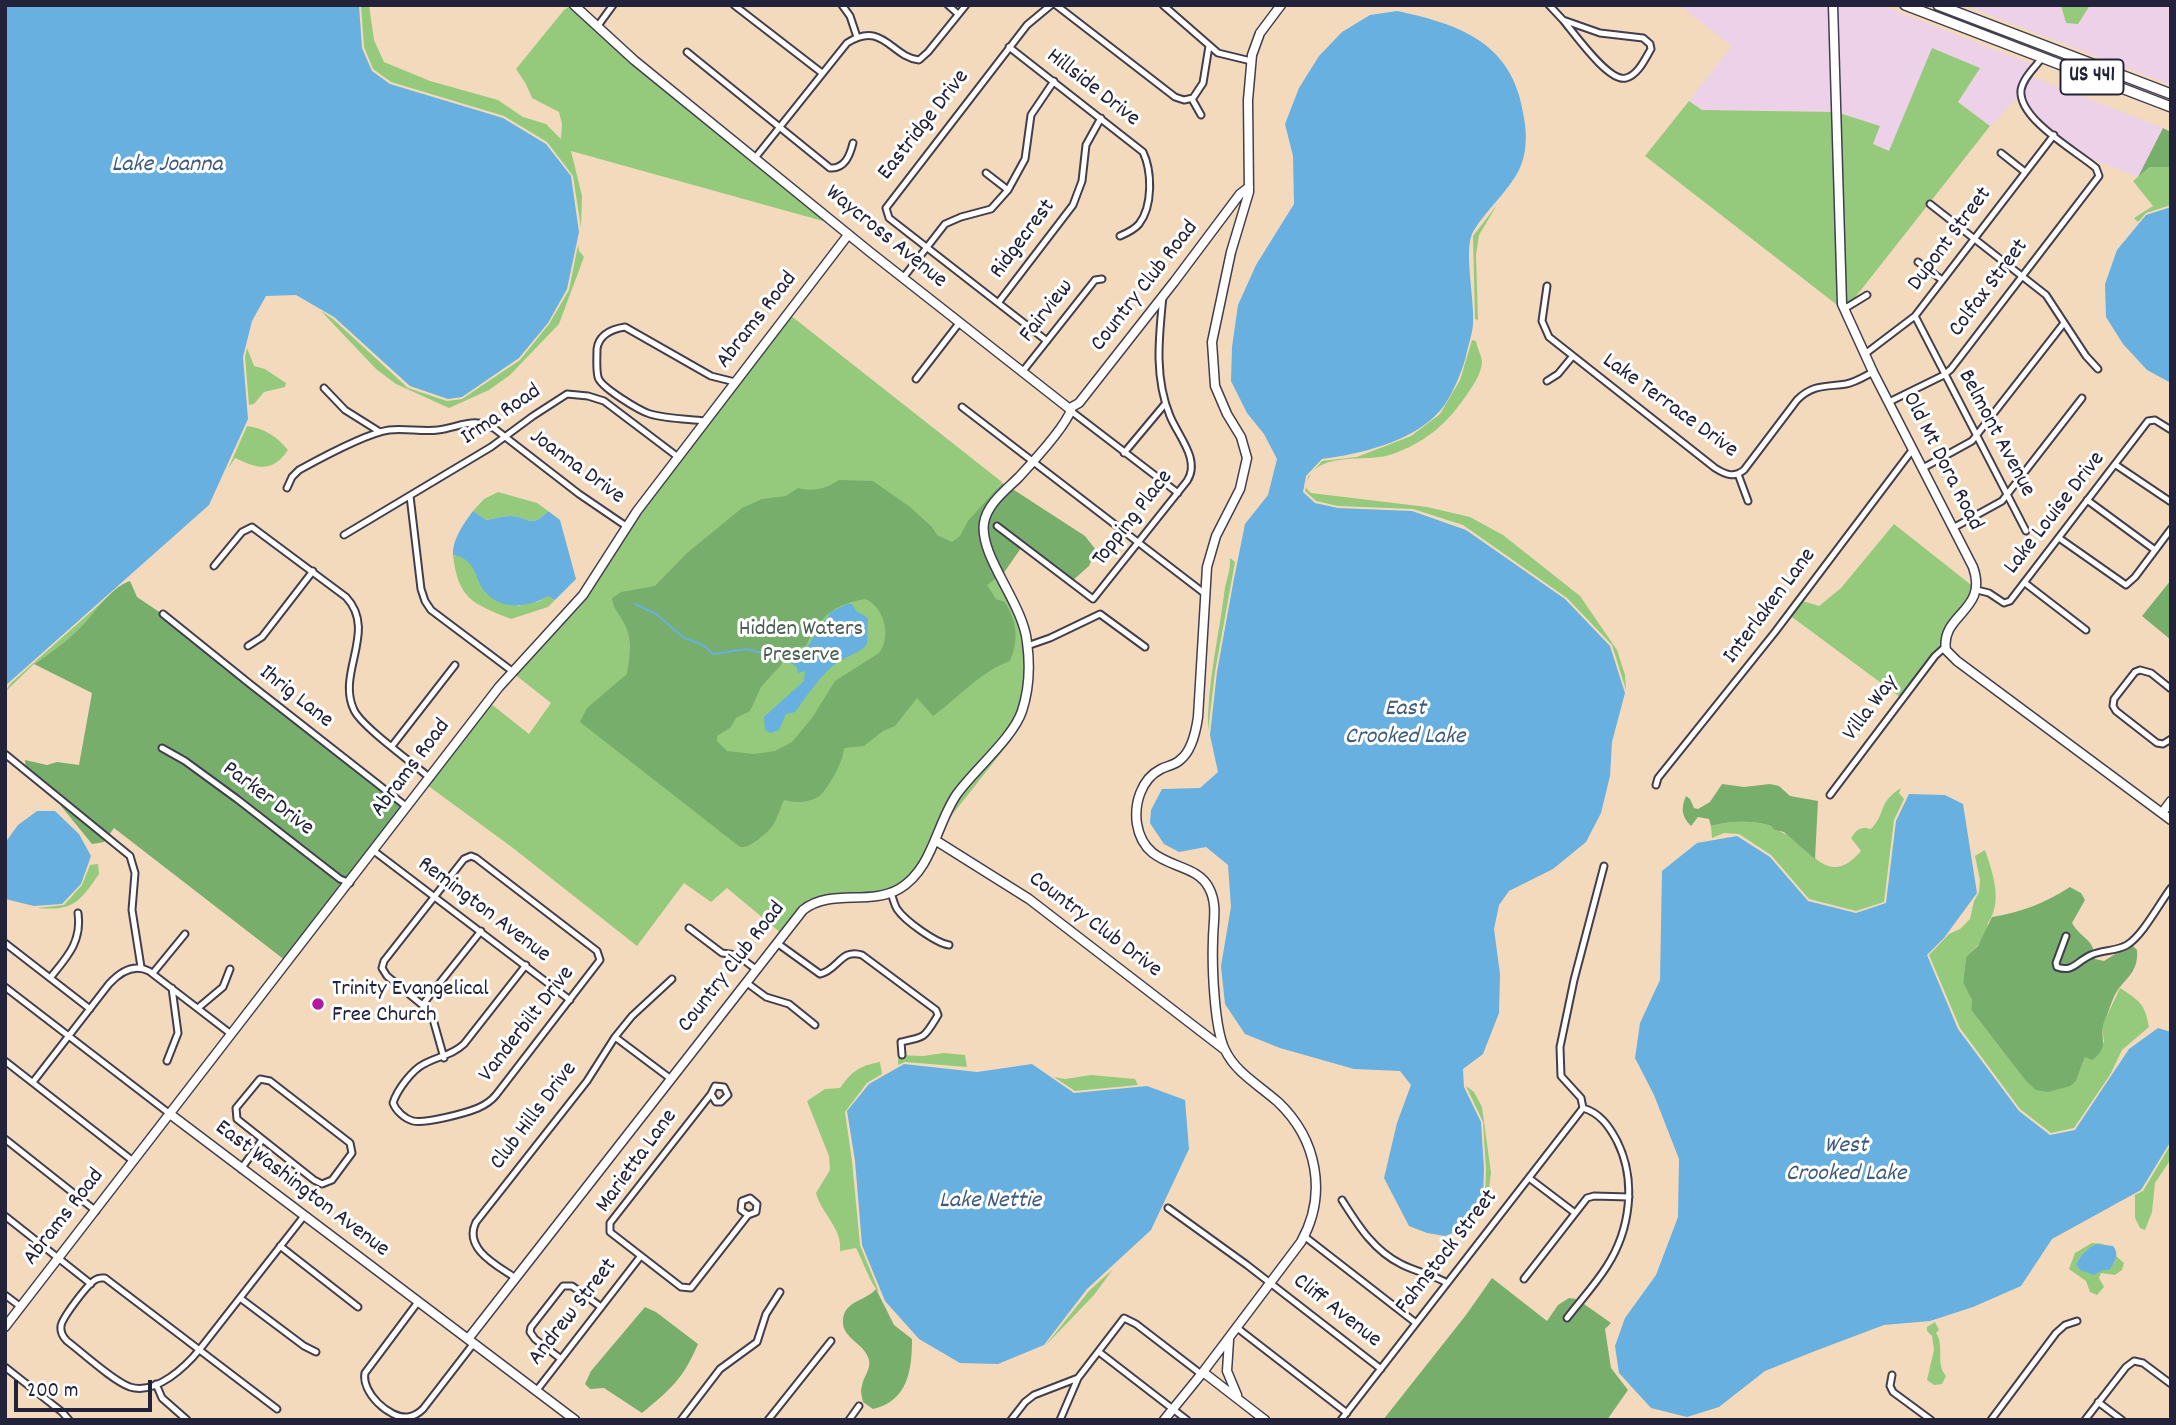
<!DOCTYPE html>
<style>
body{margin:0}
#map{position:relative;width:2176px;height:1425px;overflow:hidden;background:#f4dabd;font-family:Dekko,sans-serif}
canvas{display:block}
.frame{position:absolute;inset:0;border:7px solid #22223b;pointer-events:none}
.scale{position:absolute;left:14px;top:1380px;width:138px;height:32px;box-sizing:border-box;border:4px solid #22223b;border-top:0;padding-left:9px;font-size:21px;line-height:24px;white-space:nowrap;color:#22223b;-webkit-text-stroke:5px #fff;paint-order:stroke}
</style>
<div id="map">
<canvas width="2176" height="1425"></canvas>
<div class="frame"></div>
<div class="scale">200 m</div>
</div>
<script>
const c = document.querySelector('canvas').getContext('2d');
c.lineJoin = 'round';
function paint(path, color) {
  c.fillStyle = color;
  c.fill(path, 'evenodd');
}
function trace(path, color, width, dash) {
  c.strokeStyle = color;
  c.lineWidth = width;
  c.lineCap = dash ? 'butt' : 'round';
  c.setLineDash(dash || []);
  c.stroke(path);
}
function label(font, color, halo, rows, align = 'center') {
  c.font = font + ' Dekko,sans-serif';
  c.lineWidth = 6;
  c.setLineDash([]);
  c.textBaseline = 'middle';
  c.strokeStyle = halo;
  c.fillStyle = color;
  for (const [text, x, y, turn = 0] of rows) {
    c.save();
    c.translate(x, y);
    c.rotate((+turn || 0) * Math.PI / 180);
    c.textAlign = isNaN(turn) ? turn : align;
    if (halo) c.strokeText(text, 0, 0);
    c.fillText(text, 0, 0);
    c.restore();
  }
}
const built = new Path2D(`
 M1679,5H1831L1834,112L1702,110L1689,101L1732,46Z
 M1836,5H1880L2036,66L2031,76L2163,128L2138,177L2081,155L2026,107L2022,93L1985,132L1990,126L1958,102L1889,151L1873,144L1879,126L1839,113Z
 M1964,5H2061L2066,23L2078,24L2090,5H2171V85Z`);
const green = new Path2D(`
 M361,5H369L374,40L384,62L430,81L498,100L523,117L546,124L561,139L562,124L559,112L532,98L526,84L516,69L564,10L570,6L632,63L830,223L571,151L582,196L581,228L573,176L547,142L504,116L391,82L373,69L364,47Z
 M2061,5H2090L2078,24L2066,23Z
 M1932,48L1980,68L1958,102L1990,126L1846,309L1839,113L1880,126L1873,144L1889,151Z
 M1689,101L1702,110L1834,112L1841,308L1645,156Z
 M2150,167H2171V205L2146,213L2138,222L2134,218L2153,206L2133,181Z
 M1497,205L1479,235L1476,255L1478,320L1475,319L1473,236Z
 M578,245L579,251L584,257L559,324L510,375L489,390L449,408L396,384L376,369L321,311L333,319L408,388L447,401L462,399L520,360L549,324L569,290Z
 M790,315L1002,482L997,488L998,577L1022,628L1026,660L1023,694L1015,722L954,793L923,858L909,878L886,892L823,897L781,933L727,888L711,902L684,883L637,946L513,848L427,785L490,703L529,734L551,703L513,673L596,582L628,528Z
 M1472,340L1476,341C1477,348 1481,354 1482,361C1482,374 1471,389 1463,400C1445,426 1423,443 1393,454C1366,464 1311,448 1306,488L1311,493L1427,507L1470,517L1503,535L1580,596L1617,650L1625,675L1626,690L1612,645L1567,598L1463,525L1413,509L1338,506L1316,501L1305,491L1308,477L1322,461L1357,457L1411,436L1440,414L1460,380Z
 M247,348L254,366L265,369L286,383L285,387L264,392L254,404L249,405L245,357Z
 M247,426C266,429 276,436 288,450C272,473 258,469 235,458L228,469Z
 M498,492L537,503L548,511C531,530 528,516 510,516C502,516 493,519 485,520L473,511L484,499Z
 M1894,524L1975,588L1943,647L1904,700L1792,617L1803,601L1819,606L1841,588Z
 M453,555C473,558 471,568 480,581C488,591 507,599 518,606L540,601L548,595L555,600L548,607L511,619C473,604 458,599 453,555Z
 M1230,558L1235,562L1215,672L1208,731C1207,686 1218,640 1224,595C1225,582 1231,571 1230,558Z
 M111,594L80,629L53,652L35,663L5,692L11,683Z
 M1018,725L1012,739L944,825L958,796Z
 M1901,788L1899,793L1904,799L1894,820L1884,902L1856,911L1809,899L1771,855L1739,834L1724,833L1712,838L1711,826C1730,821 1753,820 1771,826L1774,830C1808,835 1823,895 1861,851L1851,838C1857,829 1860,826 1871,829C1887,812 1877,803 1901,788Z
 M1985,850C1993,873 2003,902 1988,923C1987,938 1977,947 1966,957L1963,983L1972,1000L1971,1010L2025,1080L2076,1081L2085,1057L2104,1042L2102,1026L2120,988C2140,1001 2145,1004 2149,1027L2122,1050L2110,1075L2074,1128L2051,1133L2020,1109L1960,1028L1929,955L1949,934L1960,929L1970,919L1974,901L1979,892L1980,880L1975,856Z
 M98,864L99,874C79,903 73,911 37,908L64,905L82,885L90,865Z
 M944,1053L965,1055L967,1067L905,1062L898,1065V1055L923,1056Z
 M880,1062L882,1074L867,1083L845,1112L852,1161L860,1245L879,1292C871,1285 862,1259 856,1248L840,1251C843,1229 821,1213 816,1193L830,1170L829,1156L807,1101L825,1089L840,1088C852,1071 859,1066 880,1062Z
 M1091,1075L1135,1079L1138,1085L1075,1091L1054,1077L1065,1079Z
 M1466,1086L1474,1092L1482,1107L1491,1173L1487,1203L1468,1227L1485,1198L1486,1169L1483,1122Z
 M2171,1144V1159L2155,1183L2152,1212L2145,1230L2140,1228L2135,1218V1195L2143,1191Z
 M2092,1243L2105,1244C2089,1248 2085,1247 2076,1265L2080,1270H2108L2115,1262L2116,1256L2124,1263L2122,1270L2115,1275L2101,1273L2099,1278L2104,1287L2097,1295L2090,1292L2086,1281L2069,1269L2075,1253Z
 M1113,1269L1094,1295L1045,1346L1089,1291Z
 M1935,1322L1939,1330L1936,1333C1945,1346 1935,1363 1946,1376L1942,1384L1934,1385L1927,1380L1934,1350L1932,1336L1927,1331V1327Z`);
const forest = new Path2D(`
 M2163,128L2171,132V167H2150L2138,177Z
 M839,480L873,481L910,507L932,527L937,535L952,542L960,536L968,521L1002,483L1007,485L983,518L998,577L987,585L996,599L1005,602C1017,623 1019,639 1010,661C980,672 958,698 933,716L917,698L895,726L883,731L864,746L844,748C844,760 828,790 818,797C808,803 794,803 784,800C775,821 776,827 756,841C749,845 748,847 740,847L580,722L587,708L627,674C630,655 633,640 624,623C619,613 613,609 612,598L621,592L655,586L687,553L742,508L762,499L786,496L798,488C814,492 825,489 839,480ZM865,599C884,606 892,637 879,653L835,681L812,718L792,742L775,751L754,754L727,751L717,741V736L730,728L736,718L750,711L761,687L781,665L787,653L793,648L806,646C821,616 832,605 865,599Z
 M1011,488L1085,536L1096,550L1089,566L1072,581L1032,552L1021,548L1003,574C982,531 980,524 1011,488Z
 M2171,580V640L2142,616Z
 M130,581L137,597L207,644L226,669L406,806L286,961L114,828L104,842L92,844L61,806L55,794L26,773L25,760L47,765L57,762L79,765L92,693L34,664C50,654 64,643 78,630C94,615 109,588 130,581Z
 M1722,784L1744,787L1770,784L1779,786L1790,796L1818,801L1815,859L1784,832L1774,830L1771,826C1753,820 1730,821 1711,826L1709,819L1698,817L1691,826C1681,816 1681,808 1686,796L1690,799L1694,808L1698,809L1710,802Z
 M2070,887L2081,893L2085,900L2072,923C2081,939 2095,939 2095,959L2104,961L2125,948L2133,946L2137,950C2139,976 2121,979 2113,999C2110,1006 2108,1013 2105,1020C2097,1037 2112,1046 2092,1060L2085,1057L2076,1081L2070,1086L2048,1092L2036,1090L2025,1080L1971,1010L1972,1000L1963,983L1966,957L1978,946L1992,917C2022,912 2045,903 2070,887Z
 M1492,1278L1547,1321L1558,1305L1569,1298L1577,1299L1611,1323L1605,1329L1611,1368L1628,1390L1607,1420H1383L1466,1315Z
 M876,1289L894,1325L912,1339C912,1370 908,1401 873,1409L863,1402C862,1397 860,1391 862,1386C863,1377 871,1370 869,1360C865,1343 842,1339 843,1321C843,1301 866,1301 876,1289Z
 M645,1307L656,1312L698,1344C683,1379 671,1389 642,1413L604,1388L590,1389L585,1384L591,1371Z`);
const water = new Path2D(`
 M5,5H359L362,48L372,71L390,84L503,118L546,144L571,176L579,232L567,289L548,323L519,358L462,397L448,399L410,386L334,317L296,295L266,296L252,321L243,357L248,419L209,505L5,686Z
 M1397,11C1463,25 1514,44 1524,118C1527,134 1527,154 1519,170C1508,192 1482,214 1472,234C1464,253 1475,302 1473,325C1472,335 1468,346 1466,356C1462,372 1450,401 1438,413C1411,442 1360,454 1322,459L1306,476L1303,492L1315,503L1338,508L1412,511L1466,530L1565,599L1610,646L1625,693L1612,742L1610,776L1601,813L1586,842L1553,869L1509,891L1499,905L1494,929L1500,974L1499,1013L1483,1054L1463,1069L1464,1087L1481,1122L1484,1169L1483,1197L1466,1228L1445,1236L1427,1233L1409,1226L1384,1178L1397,1123L1411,1085L1400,1071L1354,1069L1280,1048L1245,1034L1225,1004L1221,966L1231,907L1228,865L1206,847L1179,852L1164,844L1150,823L1151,810L1162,789L1200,788L1218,772L1210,735L1217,672L1233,584L1245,524L1268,495L1277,459L1264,434L1247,413L1231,381L1232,347L1238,305L1256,265L1294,204L1293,156L1285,124L1299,88L1319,56L1342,32L1370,15Z
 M2171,207V383L2147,370L2123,344L2106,317L2105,284L2117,250L2146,215Z
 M473,511L486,520C493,519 502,516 510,516C528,516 531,530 548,511L560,520L576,579L555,600L548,596C530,607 504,611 487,594C473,580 478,559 453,555C452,540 464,523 473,511Z
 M847,604H852L856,611L868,618L867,644C858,655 845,656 834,665C819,677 807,696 795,712L786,714L779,730L770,733L765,730L764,717L804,681L805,671L798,673L797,668L788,660L798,651L807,647L831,612Z
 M1909,794L1945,795L1963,804L1977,893L1944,938L1927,955L1958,1029L2019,1111L2050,1135L2075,1130L2129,1049L2158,1028L2171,1032V1141L2141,1190L2052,1239L2021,1286L1973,1307L1930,1321L1884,1325L1815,1351L1765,1371L1719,1407L1687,1417L1651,1408L1619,1373L1615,1346L1625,1318L1656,1275L1678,1217L1679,1159L1654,1095L1635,1058L1640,1023L1660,980L1662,871L1697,843L1737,836L1770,857L1808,901L1856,913L1886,903L1896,821Z
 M37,811H55L79,834L91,856L81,884L62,904L34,906L5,899V843L18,825Z
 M904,1064L977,1072L1032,1064L1074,1093L1147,1086L1185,1100L1189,1149L1151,1230L1087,1289L1044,1345L998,1364L960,1363L919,1339L885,1301L862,1245L855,1161L847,1111L869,1084Z
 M2097,1244L2113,1246C2120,1254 2115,1263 2109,1270H2103L2094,1275L2080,1270L2076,1265C2081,1254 2086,1249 2097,1244Z`);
const stream = new Path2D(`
 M635,604L656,614L684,638L703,645L713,654L747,649L788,660`);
const street = new Path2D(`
 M734,5L822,73
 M842,5L850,16L857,37
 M948,5L958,14
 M1056,5L1175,97L1184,100L1193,98L1203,83L1209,46
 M1163,5L1218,53L1251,61
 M1549,5L1563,20
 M1563,20L1600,33L1643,38L1650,44L1651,49C1645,59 1638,75 1626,78C1609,83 1574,33 1563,20Z
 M597,27L613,5
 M1009,47L1143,152C1152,171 1153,206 1139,224C1134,230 1127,233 1120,236
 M687,52L830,168C845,169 850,155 853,143
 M1192,99L1201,115
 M2001,153L2025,172
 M755,158L847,43C883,20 891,57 919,60L928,52L966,5
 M986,173L1008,190
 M1930,204L2046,295L2086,356L2098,369
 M1918,262L1942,280
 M903,278L945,224L961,217L991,209L1008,190L1025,159L1031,115L1054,81
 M1547,286L1542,321L1549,337L1715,468C1726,475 1734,478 1744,470L1797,400C1813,384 1826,387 1846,384C1856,382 1865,376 1873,372
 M998,303L1073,205L1082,181L1086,145L1101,118
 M1844,309L1867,295
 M1915,316L2026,531
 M1047,341L889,218L886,208L1027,25L1051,5
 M1865,354L1915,316L2054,135
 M1023,371L1095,280L1102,279
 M916,379L960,322
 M1547,381L1558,374L1572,357
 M324,388L345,410L380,432
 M1889,402L1944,375L1951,369L2099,176L2096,168C2076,151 2018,119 2021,90C2023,78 2035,67 2042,58
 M962,407L1204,593
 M1071,411L1178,493
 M705,421C688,419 667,419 650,414C640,411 600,387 598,377C596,369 597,357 597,349C599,334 612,329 625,327L711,376L735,382
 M1124,453L1165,404
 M2116,465L2171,502
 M1923,468L1972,441L2064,323
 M1738,474L1748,501
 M287,488L292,477L299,470C319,459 368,433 389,430C405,428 422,432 438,430C460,427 475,416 495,429L579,494L626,526
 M410,496L421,589L425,601L431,610L512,671
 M2087,500L2155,550
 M997,526L1093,599L1187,481C1201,460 1178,436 1170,416C1154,377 1159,337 1163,296
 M1953,528L2002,501L2082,398
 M344,535L491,447L533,416L567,394L588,396L604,401L678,457
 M2059,538L2126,585L2135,577L2171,529
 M214,566L242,532L252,527L346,597C378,631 336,673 354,710C362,727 413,763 430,778
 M2025,583L2086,630
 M1977,590L1989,593L2004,603L2010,601L2148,421L2155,420L2171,430
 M163,614L250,684L407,807
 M248,646L262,637L313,571
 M1027,646L1050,638L1100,614L1145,647
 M2171,689L2151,673L2140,670L2135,672L2114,699L2113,706L2116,711L2157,743L2163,744L2171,739
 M392,746L455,665
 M162,748L185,761L237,799L340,879L350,883
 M5,754L130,856L135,873L132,910L141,967
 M1656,785L1658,778L1775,632L1913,449
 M1830,795L1935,656L1945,647
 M374,851L570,1000
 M891,893C893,898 894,904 897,909C905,921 936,943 949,945
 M689,928L722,953L737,955L757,970
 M2066,936L2056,963L2057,967C2073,973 2077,961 2091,955C2102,950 2117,951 2127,945C2143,935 2159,904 2171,888
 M5,943L90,1009
 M777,943L820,974C838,970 841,948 862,955L936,1010L938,1015C924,1038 926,1037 901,1042L902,1055
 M153,973L185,934
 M50,978C67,957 82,942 78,913
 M747,983L766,997L789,1004L815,1025
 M5,987L170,1114
 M423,1004L481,931
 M198,1008L223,987L230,969
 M615,1037L671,1079
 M444,1058L431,1012L387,976L382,968L384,961L464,859L471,856L476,858L597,951L600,960L496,1095C491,1101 485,1105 478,1108C466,1113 425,1124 413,1121C405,1119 396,1111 393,1103C397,1090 412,1070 424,1064C438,1056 451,1056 464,1044L526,965
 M5,1061L133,1161
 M167,1061L178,1033L172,988
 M260,1079L270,1081L350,1143L352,1153L332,1180L322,1184L314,1180L237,1119L236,1108Z
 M33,1082L109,984C119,973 133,963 149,971L231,1034
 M711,1094L716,1102H721L728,1095L724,1087L715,1086L711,1094L610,1223V1232L681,1287L691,1288L748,1215L756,1212L757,1204L750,1198L742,1201L741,1210L748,1215
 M1583,1108L1581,1098L1561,1076L1560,1047L1574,980L1604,866
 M5,1139L96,1211
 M241,1169L262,1140
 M1529,1178L1575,1213
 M1342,1200C1358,1225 1373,1250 1401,1264C1416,1272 1432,1274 1447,1283
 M1168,1208L1247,1265L1381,1369
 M5,1216L91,1284
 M1304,1236L1416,1323
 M280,1246L358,1307
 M514,1277C496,1265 463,1248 476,1222L587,1081L615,1037L632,1016L672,979
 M1524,1279L1587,1198L1594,1196L1629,1197
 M5,1295L21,1307
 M240,1298L304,1346L316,1352
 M418,1302L365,1373C361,1392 389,1419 408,1417C414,1416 419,1413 423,1409L474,1343
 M1567,1318C1580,1301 1595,1285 1607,1266C1630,1230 1637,1181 1617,1141C1609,1126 1600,1113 1583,1108
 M1236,1327L1347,1413
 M1099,1352L1187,1420
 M561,1359L535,1339L530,1332L531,1327L563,1286H572L601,1307
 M5,1367L62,1412L69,1420
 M1892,1375L1890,1386L1893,1392L1931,1420
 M156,1384L162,1398L187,1420
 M537,1390L640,1257
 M2098,1402L2122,1420
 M277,1409L105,1278C100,1278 99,1277 95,1280C87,1285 62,1318 61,1326C60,1333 63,1337 67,1341C83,1353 113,1381 130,1387C157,1395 186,1366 200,1349L304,1216
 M681,1420L720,1369L757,1342L766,1314L780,1292
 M768,1420L831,1341
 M849,1420L859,1406
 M1011,1420L1025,1402L1034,1395L1078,1378
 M1060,1420L1078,1378L1124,1318L1136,1324L1201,1374
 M1341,1420L1583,1108
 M1991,1420L2056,1333L2065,1325L2077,1321
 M2085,1420L2126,1367L2134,1361L2143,1363L2171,1384`);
const secondary = new Path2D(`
 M1833,5L1842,304L1873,372L1973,567C1989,611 1940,614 1946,650L1957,661L2171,820
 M1070,408L1079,403L1174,282L1240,194L1249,187
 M2162,813L2171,801
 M935,840L1029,899L1225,1050
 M170,1114L575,1420
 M5,1327L499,687L583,595L637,511L848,235
 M468,1339L803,910C831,888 869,906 899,889C933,869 936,824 957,794C974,770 1013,738 1022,711C1029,690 1030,664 1027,642C1023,603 979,556 984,523C987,504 1006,490 1019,477C1032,463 1065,427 1071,410L870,252L634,60L574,5
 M1229,1340L1227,1371L1237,1395
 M1203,1372L1265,1420
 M1164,1420L1203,1372L1301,1242C1328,1194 1317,1139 1278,1102C1259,1085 1236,1073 1225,1050C1214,1028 1212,965 1213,940C1213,922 1218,905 1209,888C1194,858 1145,872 1137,824C1134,804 1141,779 1161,769C1167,766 1175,765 1180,760C1192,751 1196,731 1198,717L1207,567L1216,536L1240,489L1247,458L1241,437L1227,414L1215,386L1212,342L1231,252L1249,192L1248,100L1252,55L1260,33L1281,5`);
const primary = new Path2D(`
 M1905,5L2171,107
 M1938,5L2171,94`);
const markers = [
 [318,1004,7,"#b5179e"]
];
const shields = [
 [2092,77,63]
];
const shieldNames = [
 ["US 441",2092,77]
];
const streetNames = [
 ["Hillside Drive",1092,89,38],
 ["Eastridge Drive",925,126,-52],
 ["Waycross Avenue",885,238,39],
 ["Ridgecrest",1024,240,-53],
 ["Dupont Street",1951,240,-53],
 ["Country Club Road",1146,287,-52],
 ["Colfax Street",1990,289,-53],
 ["Fairview",1048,312,-52],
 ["Abrams Road",758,321,-52],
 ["Lake Terrace Drive",1669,407,36],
 ["Irma Road",502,416,-34],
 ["Belmont Avenue",1995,434,62],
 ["Old Mt Dora Road",1941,462,63],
 ["Joanna Drive",576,468,36],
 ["Lake Louise Drive",2056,514,-52],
 ["Topping Place",1134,519,-52],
 ["Interlaken Lane",1771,607,-53],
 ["Ihrig Lane",295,698,38],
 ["Villa Way",1872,709,-53],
 ["Abrams Road",412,769,-53],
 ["Parker Drive",267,800,37],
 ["Remington Avenue",483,911,37],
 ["Country Club Drive",1094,926,37],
 ["Country Club Road",733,968,-52],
 ["Vanderbilt Drive",528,1025,-52],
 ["Club Hills Drive",535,1117,-53],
 ["Marietta Lane",638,1162,-54],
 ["East Washington Avenue",301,1190,37],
 ["Abrams Road",65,1218,-52],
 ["Fahnstock Street",1448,1253,-52],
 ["Cliff Avenue",1336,1312,38],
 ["Andrew Street",574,1313,-52]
];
const parkNames = [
 ["Hidden Waters",801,631],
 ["Preserve",801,657]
];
const poiNames = [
 ["Trinity Evangelical",332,991],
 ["Free Church",332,1017]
];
const waterNames = [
 ["Lake Joanna",167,167],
 ["East",1405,711],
 ["Crooked Lake",1405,739],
 ["West",1846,1148],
 ["Crooked Lake",1846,1176],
 ["Lake Nettie",990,1203]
];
paint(built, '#ecd1e9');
paint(green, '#95ca7c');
paint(forest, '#78ae6c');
paint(water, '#67b0df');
trace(stream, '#67b0df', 2);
trace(street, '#423e4e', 9);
trace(secondary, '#423e4e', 11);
trace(primary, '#423e4e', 12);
trace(street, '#fff', 5);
trace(secondary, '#fff', 8);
trace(primary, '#fff', 9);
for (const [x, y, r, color] of markers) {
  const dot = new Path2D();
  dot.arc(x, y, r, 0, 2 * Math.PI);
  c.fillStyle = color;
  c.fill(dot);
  trace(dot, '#fff', 2.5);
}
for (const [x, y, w] of shields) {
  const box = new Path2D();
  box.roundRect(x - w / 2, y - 17.5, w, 35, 5);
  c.fillStyle = '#fff';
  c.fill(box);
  trace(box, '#22223b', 2);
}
label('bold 21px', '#22223b', null, shieldNames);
label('23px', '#22223b', '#fff', streetNames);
label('23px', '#4a5d52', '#fff', parkNames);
label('23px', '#22223b', '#fff', poiNames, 'left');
label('italic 24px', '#3e5b7d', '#fff', waterNames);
</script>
